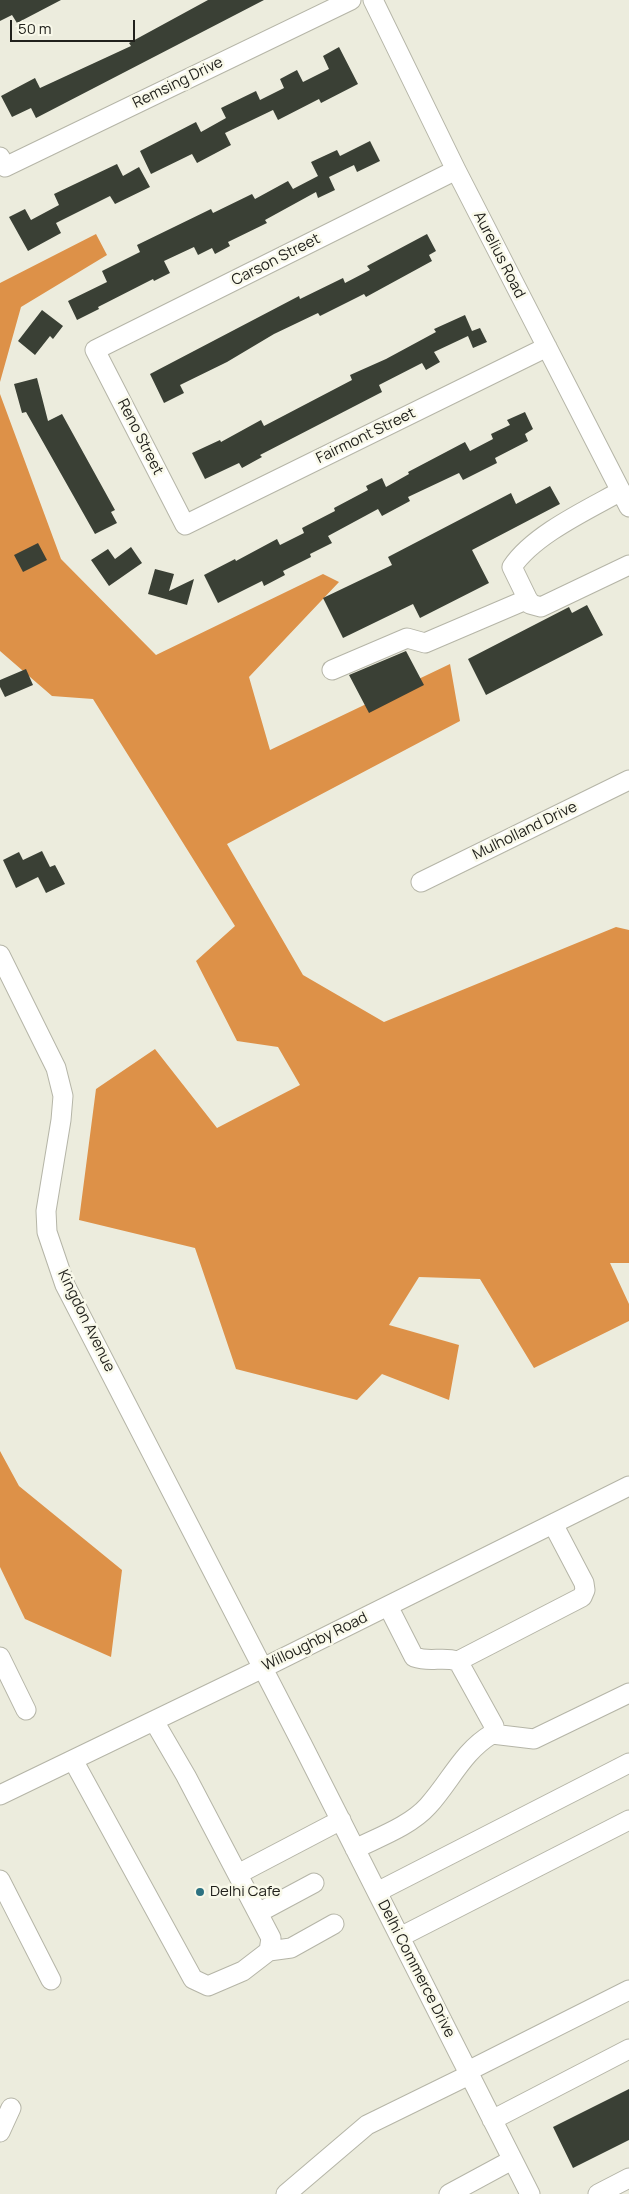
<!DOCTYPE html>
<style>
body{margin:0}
#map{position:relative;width:629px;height:2194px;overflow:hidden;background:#ececdd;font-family:Manrope,sans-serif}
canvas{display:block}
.scale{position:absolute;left:10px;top:20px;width:125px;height:22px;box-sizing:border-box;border:2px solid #21211c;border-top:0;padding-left:6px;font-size:15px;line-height:18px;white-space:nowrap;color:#21211c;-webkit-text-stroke:4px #f9f9ea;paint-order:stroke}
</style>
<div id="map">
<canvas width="629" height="2194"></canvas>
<div class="scale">50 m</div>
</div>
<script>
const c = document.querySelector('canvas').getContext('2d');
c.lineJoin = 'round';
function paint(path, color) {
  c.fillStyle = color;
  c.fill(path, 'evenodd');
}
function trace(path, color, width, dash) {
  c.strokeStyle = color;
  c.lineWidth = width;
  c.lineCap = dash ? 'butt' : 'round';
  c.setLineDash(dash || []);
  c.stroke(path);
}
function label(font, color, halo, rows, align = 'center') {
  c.font = font + ' Manrope,sans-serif';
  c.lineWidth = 5;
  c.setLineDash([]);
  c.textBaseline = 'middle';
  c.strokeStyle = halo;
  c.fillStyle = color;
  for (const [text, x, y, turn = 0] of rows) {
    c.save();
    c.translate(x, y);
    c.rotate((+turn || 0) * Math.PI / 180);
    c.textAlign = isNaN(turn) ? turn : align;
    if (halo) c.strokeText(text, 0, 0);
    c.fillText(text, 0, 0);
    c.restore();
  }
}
const forest = new Path2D(`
 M96,234L107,255L21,307L0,382V283Z
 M0,394L61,559L156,655L323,574L339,582L249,677L270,750L450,664L460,721L227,844L303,975L384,1022L616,927L629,930V1263H610L629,1304V1321L534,1368L480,1279L419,1277L389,1325L459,1345L449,1400L382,1374L357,1400L236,1369L195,1248L79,1220L96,1089L155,1049L217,1128L300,1085L278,1047L237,1041L196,961L235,926L93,699L52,696L0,651Z
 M0,1451L19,1486L122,1570L111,1657L25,1619L0,1567Z`);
const building = new Path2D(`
 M0,0H61L17,23L12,15L0,21Z
 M208,0H264L36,118L31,108L12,117L1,96L35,78L40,88L131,46L129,43Z
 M339,47L358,84L321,103L319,99L278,120L273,110L225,133L231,145L197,163L192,154L151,174L140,151L196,122L201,132L226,118L221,108L256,91L260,100L284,88L280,79L297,70L303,82L329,69L323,56Z
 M370,141L380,161L357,172L354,165L329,177L335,190L318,198L316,192L265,220L267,223L228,242L230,246L215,254L212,248L198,255L194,247L164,261L170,273L154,281L153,279L98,307L99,309L77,320L68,301L107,282L102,271L140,252L137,245L211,209L213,213L252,194L255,199L288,181L293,189L318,176L311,162L337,150L340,156Z
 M117,164L123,176L139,167L150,187L115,204L110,196L56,223L61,233L28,251L9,217L25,209L31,220L59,205L54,194Z
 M427,234L436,251L429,255L432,261L366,297L364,294L320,316L318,313L274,334L227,362L180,385L184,393L164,403L150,374L299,296L300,299L343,278L345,283L370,270L367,266Z
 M42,310L63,326L53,339L50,336L35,355L18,341Z
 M465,315L472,331L480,328L487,342L473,348L468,336L434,352L440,362L426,370L422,363L379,385L382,392L260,455L262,457L242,468L239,463L205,479L192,453L220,440L221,442L261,420L264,426L352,380L350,375L386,359L436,332L434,329Z
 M37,378L48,421L62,414L115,510L111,512L117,523L95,534L26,412L22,413L14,384Z
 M525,412L533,429L525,434L528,441L495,458L497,463L463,480L459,473L408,497L410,501L382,516L378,509L328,536L332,543L310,554L311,557L283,571L285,575L264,586L262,581L218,603L204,575L235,559L236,561L277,539L280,545L304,533L302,528L335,511L334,508L368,490L366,486L382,478L386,487L409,474L408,472L465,442L470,451L493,439L491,434L510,425L507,420Z
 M550,486L560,504L472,550L489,583L420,618L413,604L343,638L323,598L392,565L388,557L511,493L516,504Z
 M38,543L47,560L23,572L14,555Z
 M131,547L142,563L109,586L91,560L108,549L115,559Z
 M155,569L174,574L169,591L194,579L187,605L148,594Z
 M587,605L603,635L486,695L468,659L569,607L572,613Z
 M406,651L424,685L369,713L349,675Z
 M26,669L33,685L5,697L0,687V680Z
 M42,851L50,867L55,865L65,884L46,893L38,877L16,888L3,860L19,852L23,860Z
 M629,2089V2140L573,2168L553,2127Z`);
const minor = new Path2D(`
 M373,0L456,170L629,507
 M0,157L5,167L351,0
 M456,170L95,350L185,525L547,347
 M621,491C587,510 533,535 512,567L530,604L541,607L629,565
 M332,670L407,638L425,643L528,599
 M421,882L629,780
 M0,955L56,1068L63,1096L61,1120L46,1211L47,1232L65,1285L302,1744L530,2194
 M0,1657L26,1710
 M458,1661L582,1597L585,1590L584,1583L553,1524
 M492,1734L534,1739L629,1693
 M73,1760L193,1979L208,1986L243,1971L269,1951L271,1938L186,1776L154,1721
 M0,1795L263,1668L629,1486
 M355,1849C379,1837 410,1826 428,1806C450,1782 463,1751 492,1734L494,1726L458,1661C440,1656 432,1663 414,1657L388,1606
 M238,1874L341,1820
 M0,1880L51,1980
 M377,1892L629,1763
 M258,1913L314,1883
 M400,1937L629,1820
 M269,1951L291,1948L334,1924
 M468,2071L629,1990
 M492,2120L629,2049
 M0,2132L11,2108
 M286,2194L367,2125L469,2075
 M449,2194L512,2160
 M598,2194L629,2178`);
const markers = [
 [200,1892,5,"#2d7281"]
];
const streetNames = [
 ["Remsing Drive",178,83,-26],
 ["Aurelius Road",499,255,63],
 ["Carson Street",276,260,-27],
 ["Fairmont Street",366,436,-26],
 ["Reno Street",140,437,63],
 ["Mulholland Drive",525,831,-26],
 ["Kingdon Avenue",86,1321,64],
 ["Willoughby Road",315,1642,-26],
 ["Delhi Commerce Drive",416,1969,63]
];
const poiNames = [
 ["Delhi Cafe",210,1892]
];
paint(forest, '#dd9148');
paint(building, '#3a4035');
trace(minor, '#b5b5a7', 21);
trace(minor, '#fff', 19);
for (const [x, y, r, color] of markers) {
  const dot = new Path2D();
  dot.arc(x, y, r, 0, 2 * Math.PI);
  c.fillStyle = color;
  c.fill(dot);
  trace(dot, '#f9f9ea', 2);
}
label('15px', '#21211c', '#f9f9ea', streetNames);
label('15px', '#21211c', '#f9f9ea', poiNames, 'left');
</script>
